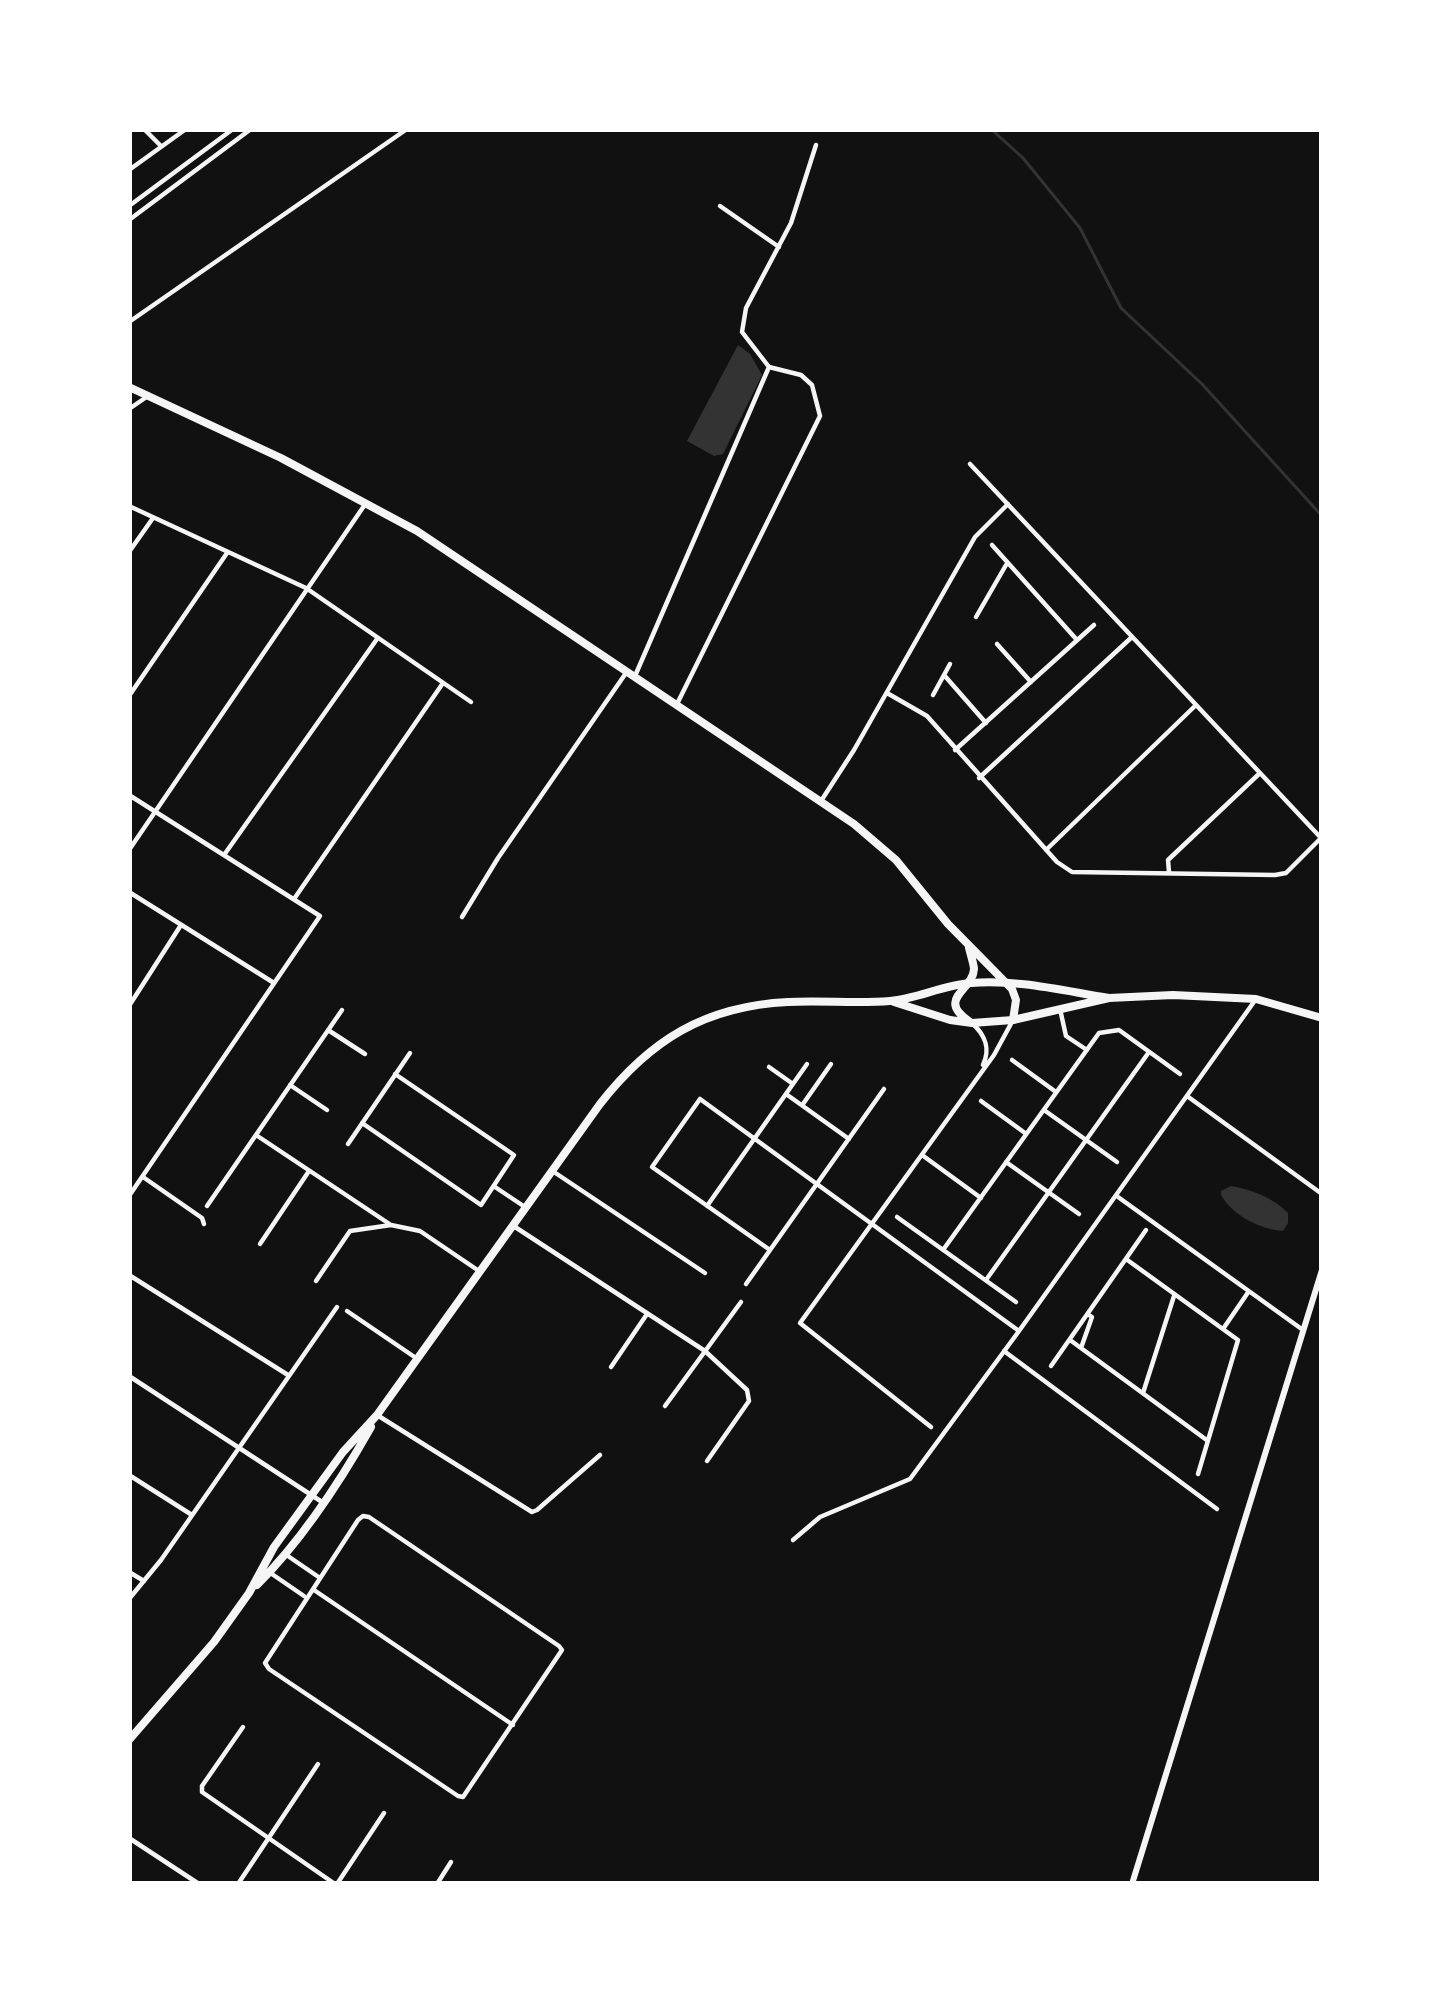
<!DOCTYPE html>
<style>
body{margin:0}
#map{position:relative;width:1451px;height:2013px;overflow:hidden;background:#111;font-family:"PT Sans",sans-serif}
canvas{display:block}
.frame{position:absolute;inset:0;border:132px solid #fff;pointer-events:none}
</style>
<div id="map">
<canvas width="1451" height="2013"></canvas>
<div class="frame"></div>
</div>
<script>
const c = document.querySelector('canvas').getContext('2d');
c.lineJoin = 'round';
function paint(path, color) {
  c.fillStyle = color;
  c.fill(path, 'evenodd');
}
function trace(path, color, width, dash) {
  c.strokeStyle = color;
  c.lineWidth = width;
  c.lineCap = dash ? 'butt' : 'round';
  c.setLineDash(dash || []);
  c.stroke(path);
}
const water = new Path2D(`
 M738,345L750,354L762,375L723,454L714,456L687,441Z
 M1231,1186C1251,1189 1274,1198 1288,1213V1223L1283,1231C1260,1229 1233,1216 1221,1195V1191Z`);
const stream = new Path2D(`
 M991,129L1023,158L1080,228L1121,308L1202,384L1322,516`);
const minor = new Path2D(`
 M144,129L161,146
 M129,170L186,129
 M129,206L233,129
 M720,206L779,247
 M129,220L251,129
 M129,322L407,129
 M129,409L148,396
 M970,464L1322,839
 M129,506L306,588L471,702
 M992,545L1077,640
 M129,552L153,518
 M976,617L1006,565
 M997,644L1031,682
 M944,675L986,723
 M635,676L769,367
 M887,693L927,716L1057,862L1072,872L1275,875L1286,873L1321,838
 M933,695L950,664
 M129,696L227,553
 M676,706L820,416L812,385L801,375L769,367L742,332L746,308L791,223L816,145
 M955,750L1094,625
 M979,778L1132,637
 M129,795L320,916L129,1196
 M821,801L854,750L975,537L1008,504
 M129,850L366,503
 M1046,850L1196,705
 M224,855L377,639
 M1169,872L1168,860L1260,773
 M129,892L274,983
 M294,899L443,683
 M462,917L498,858L626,673
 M129,1006L181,925
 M1060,1009L1066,1036L1087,1050
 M972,1023C985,1035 991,1048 983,1065
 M328,1030L365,1054
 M1012,1060L1056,1092
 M769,1067L793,1084
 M290,1085L327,1110
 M786,1094L849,1139
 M1187,1096L1322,1194
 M981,1101L1025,1133
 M803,1104L831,1064
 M1044,1110L1117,1162
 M362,1123L481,1205L514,1155L395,1074
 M256,1135L391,1225
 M348,1144L410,1053
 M922,1155L981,1198
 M1006,1162L1079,1214
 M551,1170L705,1273
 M143,1177L202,1218L204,1224
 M495,1187L525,1207
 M1118,1197L1303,1330
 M207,1206L342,1010
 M707,1206L807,1064
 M897,1217L1016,1302
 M512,1225L705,1351L747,1390L749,1401L707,1461
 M260,1244L309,1171
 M770,1250L652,1167L700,1099L1019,1331
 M943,1250L1099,1033L1119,1030L1180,1074
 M1126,1259L1238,1340L1198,1474
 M129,1275L288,1375
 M986,1280L1149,1052
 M316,1281L350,1231L391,1225L420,1231L479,1271
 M746,1284L884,1089
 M347,1311L416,1358
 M1223,1329L1249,1291
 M1070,1340L1208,1441
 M1081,1348L1092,1317L1089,1315
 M1004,1351L1217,1509
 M1051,1366L1146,1230
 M611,1367L647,1314
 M129,1376L322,1502
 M1143,1393L1174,1296
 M665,1406L741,1302
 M377,1415L532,1512L537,1510L600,1455
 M931,1427L800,1323L994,1055L1013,1020
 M129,1475L192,1515
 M363,1516L369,1517L559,1646L562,1650L463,1797L458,1796L269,1669L265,1663L358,1520Z
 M793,1540L820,1517L910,1479L1019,1331L1256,999
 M285,1554L320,1578
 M129,1572L144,1581
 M269,1572L304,1596
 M314,1590L513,1725
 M129,1599L161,1560L337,1307
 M243,1727L202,1786V1792L335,1884
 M129,1838L199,1884
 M238,1884L318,1764
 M337,1884L384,1813
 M437,1884L451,1862`);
const tertiary = new Path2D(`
 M1132,1884L1322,1270`);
const secondary = new Path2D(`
 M129,387L281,458L417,531L854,824L896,860L948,924L1012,989L1016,1000L1013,1020
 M969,948C970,952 974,965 974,969C973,991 935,998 970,1022`);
const primary = new Path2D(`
 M894,1002L950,1020L972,1023L1013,1020L1109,998L1173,995L1256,999L1322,1018
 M257,1585C302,1540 340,1482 371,1427
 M129,1740L214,1642L249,1593L274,1547L343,1452L377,1415L600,1104C650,1040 705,1006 788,1002C822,1000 856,1004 890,1001C917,999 943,985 971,983C1016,979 1064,991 1109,998`);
paint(water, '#333');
trace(stream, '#333', 3);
trace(minor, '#f5f5f5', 4.5);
trace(tertiary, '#f5f5f5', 6);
trace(secondary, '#f5f5f5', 8);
trace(primary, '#f5f5f5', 8);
</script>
